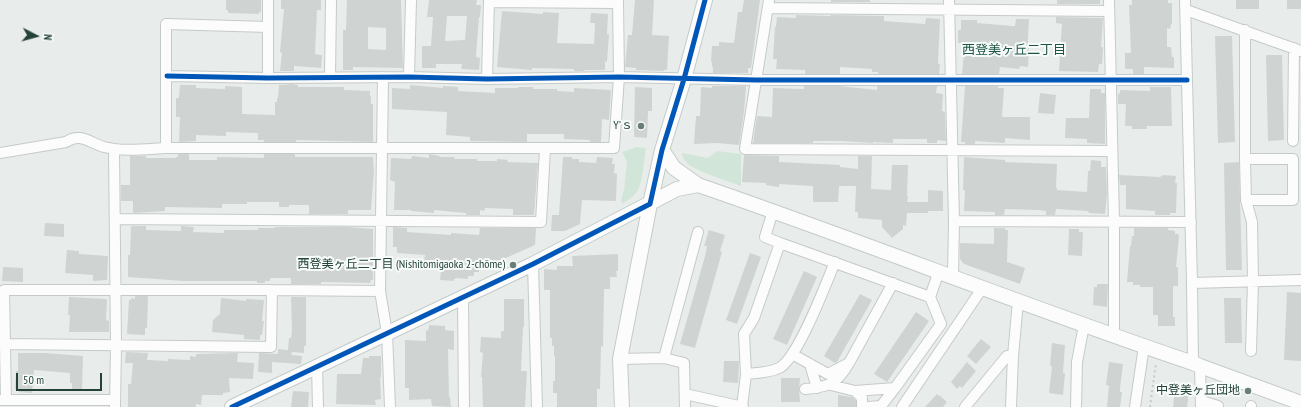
<!DOCTYPE html>
<meta charset="utf-8">
<style>
body{margin:0}
#map{position:relative;width:1301px;height:407px;overflow:hidden;background:#e8edeb;font-family:"PT Sans Narrow",sans-serif}
canvas{display:block}
.north{position:absolute;left:16px;top:16px;width:40px;height:40px;-webkit-text-stroke:3px #f7fbf9;paint-order:stroke;rotate:96deg;font-size:11px;font-weight:700;line-height:16px;text-align:center;color:#24423a}
.north::after{content:'';display:block;margin:auto;width:14px;height:18px;background:#24423a;clip-path:polygon(50% 0,100% 100%,50% 72%,0 100%)}
.scale{position:absolute;left:16px;top:373px;width:86px;height:18px;box-sizing:border-box;border:2px solid #24423a;border-top:0;padding-left:5px;font-size:12px;line-height:14px;white-space:nowrap;color:#24423a;-webkit-text-stroke:3px #f7fbf9;paint-order:stroke}
</style>
<div id="map">
<canvas width="1301" height="407"></canvas>
<div class="north">N</div>
<div class="scale">50 m</div>
</div>
<script>
const c = document.querySelector('canvas').getContext('2d');
c.lineJoin = 'round';
function paint(path, color) {
  c.fillStyle = color;
  c.fill(path, 'evenodd');
}
function trace(path, color, width, dash) {
  c.strokeStyle = color;
  c.lineWidth = width;
  c.lineCap = dash ? 'butt' : 'round';
  c.setLineDash(dash || []);
  c.stroke(path);
}
function label(font, color, halo, rows, align = 'center') {
  c.font = font + ' "PT Sans Narrow","Noto Sans JP",sans-serif';
  c.lineWidth = 4;
  c.setLineDash([]);
  c.textBaseline = 'middle';
  c.strokeStyle = halo;
  c.fillStyle = color;
  for (const [text, x, y, turn = 0] of rows) {
    c.save();
    c.translate(x, y);
    c.rotate((+turn || 0) * Math.PI / 180);
    c.textAlign = isNaN(turn) ? turn : align;
    if (halo) c.strokeText(text, 0, 0);
    c.fillText(text, 0, 0);
    c.restore();
  }
}
const green = new Path2D(`
 M637,147L646,148C644,159 643,183 637,192C633,197 627,201 622,204L621,200L624,190L627,162L622,152Z
 M717,151L741,154V186C729,181 693,171 686,162C684,160 683,157 682,154L683,153L708,158Z`);
const building = new Path2D(`
 M226,0H261V12H259V14L228,13V10H226Z
 M281,0H321V10H317L315,54L322,55L321,68L294,66V71H280L282,53L280,52L284,9H281Z
 M347,0H401L403,68L353,67V70H343V30H346ZM368,27L386,28V50L368,49Z
 M429,0H477L476,5H481L480,17H479L476,57L480,58L479,70L461,69L462,64H436V68H422V46H431L433,17H427ZM447,16H467L465,40L445,41Z
 M635,0H654L652,35L669,36L667,70H664V71L636,70V68L625,67L628,35H632Z
 M744,0H760L751,68H748V73H713V67H712V62H711L712,46H719V42L734,43L738,12H742Z
 M831,0H870V2H831Z
 M1057,0H1100V4H1057Z
 M1132,0H1168V3H1172V24H1171L1170,29L1167,28V47H1171L1172,57H1174V68L1144,67V74H1133V69H1125V53H1131L1129,5H1132Z
 M1236,0H1259V9H1236Z
 M1287,0H1301V9H1287Z
 M502,11L543,14V12L559,13L557,43L594,44L595,23H590L591,13L608,14L607,34H609L607,62L605,61V70H584V71H574V69L532,68V70L497,67Z
 M796,15L831,16V15L884,16V21L925,24L926,18L940,19L938,64H940L939,74H878V72H872V69L840,67V74H805V70L776,69L777,59H773L775,27H776L777,17L796,18Z
 M1056,17L1103,18L1101,47H1103L1102,64H1099L1098,72L1059,71L1062,24L1056,23Z
 M1016,19H1029L1028,38V48H1029L1028,67L1020,66L1019,69L1000,67L999,74H962L965,43H958V30H961V20H977V23L1012,26H1015Z
 M1215,36H1232L1235,142L1218,143Z
 M1266,55H1282L1284,140L1268,141Z
 M293,84L298,85V87H344V90L370,91V96L371,97V104H373V142L296,140V142H264V140H258V133H257L226,132V136L196,135V141L179,142L180,117H176V98H179L180,85H196V88L225,89V86L242,87V114L275,115V102H277V98H278L279,85Z
 M410,85L443,88V86L458,87V91L495,93V88H518V87H533V89H557V91L574,92V88L611,90L609,120L602,119L601,142H590V140L564,139V134H527V142L470,141V137L446,135L447,112L392,109V88L410,89Z
 M712,86H746L744,112L739,145L716,143L694,144L696,116H700L701,87L712,88Z
 M804,86H839L877,90V86H937L936,93L943,94L942,111L945,112L946,141L937,140V143H927V139H893V143L873,142V143L841,141H813V143H753L757,116L772,117L773,88L802,89H804Z
 M965,86H998V88H1004L1002,117H1030V140L1005,138V143L975,141V144H965V142H961Z
 M635,87L652,88V111H648L647,138L634,137Z
 M1150,87H1171L1172,126H1147V129H1132V126H1125L1126,104H1118V93L1120,94V90L1150,91Z
 M1090,89H1101V93H1105V144L1087,143V139L1065,138L1066,118H1089Z
 M1040,93L1056,95L1054,114L1038,113Z
 M178,154H189V160H217V157L264,158V154H295V157H373L374,171L371,210H348V214H309V205H289V207H279V202H247V204H222V208L165,207V211L133,213V201H121V185H130V156H146V158H176V157H178Z
 M429,154L440,156L439,157H455L454,159H477V161H497V159L508,160L507,162L538,163L534,215H513V209L485,208L484,211L480,210V215H466V213L434,210V213L411,211V210H394L395,182L390,180L391,158L411,159L412,156L429,158Z
 M744,155L779,156V162L840,165V167L858,169V156H872L871,189L891,190L892,165H908L907,196H908L907,202H928V190L943,191V211H928V213H907L906,226L903,225V229L892,238L882,227V220L858,218V212H855L856,186H839L838,202H813V186L779,184V187L766,185V183L742,182Z
 M563,157H572V159H579V162L596,163L597,157L613,158L612,164H615L614,173L617,174L616,201L582,200L580,224L565,231H551L552,215H559Z
 M964,157L1005,160V162L1057,164L1056,188H1057V190L1087,192L1088,171H1090L1091,160L1101,161V167H1106L1107,194L1105,214L1089,213L1088,211L1056,209L1055,215H1046V211L1038,210L1005,209L1004,215H995V212L964,211L965,190H963Z
 M1239,162L1242,270H1226L1224,163Z
 M1119,175L1160,177L1163,175L1176,176L1175,183H1177L1176,213H1170V215H1155V211L1126,209V185H1120Z
 M45,223L64,224V237L44,236Z
 M132,226H146V230L181,231V226L194,227L193,232L224,233V230H258V228H275V227H348L373,229V280H371L370,283L323,282H321V284H291V278H270V281H265V283H257V281H184L128,277V255H130L131,227Z
 M393,227L407,228V232L451,235V233L479,235L480,228H536L535,245L490,265V268L479,267V272H474V276H468V279L458,278L454,279V281L440,280L441,270L423,268L425,255L397,253V247H393Z
 M994,228H1005V230H1008L1007,262L1025,268L1020,284L964,264L960,259V243L994,244Z
 M1134,228H1168V230L1175,231V234H1178L1179,236L1176,267H1178V286H1173V317H1175V326H1158V315H1153V287H1140V285H1133V282H1127L1130,246H1131L1132,236H1134Z
 M1069,229H1079V232H1083L1082,256L1068,255Z
 M709,230L725,235L720,251L722,252L695,348L680,344L705,256L707,246H704Z
 M67,250L79,251V254L108,256L107,280L93,281V275L65,273Z
 M750,253L761,257L737,324L726,320Z
 M618,254V271H616L617,277H610V289H604L603,347L601,346L600,389H597V407H557V393H553V381H555V356H554V346H552V338H550V290H544V269L557,270V266H573L572,256Z
 M3,267L23,268V282L2,281Z
 M804,271L817,277L787,345L773,339Z
 M1097,284H1108L1107,307L1093,305L1094,287H1097Z
 M1287,292L1301,293V361L1284,360Z
 M860,294L872,300L837,362L835,363L824,356Z
 M135,296H148L147,328H145V335L127,334L129,300H131V298L135,299Z
 M69,297L106,299L107,300L106,320L109,321V332H69L70,315H68Z
 M291,297H306V346H304V353L292,352L291,355L302,356L301,364L272,362V373L258,372L259,353L278,354V349L288,350L289,338H291L292,331Z
 M221,298L246,301V299L264,300L262,321H264L262,335H260V340L244,339V335L212,332L213,320L220,314Z
 M1224,298H1241L1242,343H1225Z
 M504,299H524V327H523L521,371H527L525,407H483L482,377H481L483,353L480,352L481,337L501,338V331H504Z
 M916,312L929,321L887,382L874,374Z
 M429,325L445,326V330L454,331V350L448,349L449,397H450L451,407L432,406L431,399L409,400V388H405V340L426,341V330L428,331Z
 M981,339L991,347L976,364L967,356Z
 M1052,343L1065,345L1063,373H1065L1063,395L1049,393L1052,366H1050Z
 M126,352L148,353L147,360L168,361V359L190,360V356L196,357V354L238,353L237,362L254,363L253,379L229,378L230,392L223,393V395H202L201,405L196,404V407H128V384H131L133,363H125Z
 M18,353H45L83,356L82,391H72V383H70V373L34,370L32,393L19,392V389H15L16,371H18Z
 M369,356H381V377H380L381,399L375,400L376,405L336,404L337,374H361L363,358H369Z
 M724,361H739L738,383L723,382Z
 M967,362L976,371L962,388L960,386L957,389L951,382Z
 M1109,362L1123,364L1120,388V392H1122L1120,407H1107L1109,386L1106,385Z
 M781,378H800L799,389L800,402H781Z
 M1175,388L1189,391L1187,407H1173Z
 M293,391L309,392L308,407H291Z
 M937,394L939,396V395L947,402L943,407H925Z
 M838,395L852,397L856,401V407H838Z`);
const path = new Path2D(`
 M1150,407L1156,363`);
const street = new Path2D(`
 M769,0L745,149L1112,151
 M949,0L954,221L953,276
 M1109,0L1114,221V336
 M1185,0L1192,283L1193,363
 M489,2L618,3
 M768,8L1109,11
 M1186,10L1301,51
 M1245,30V159
 M167,76L268,78L409,77L487,79L619,77L756,80H1187
 M383,77L380,291L387,333L390,407
 M409,77L411,0
 M268,78V0
 M330,78L331,0
 M487,79L489,0
 M1293,141L1294,48
 M166,148V24L268,27
 M114,150L116,345L115,407
 M0,153L66,142C80,132 90,143 104,147C124,152 146,149 166,148H614L619,77L618,0
 M1245,159H1293V200H1246Z
 M1246,200L1252,222L1253,281L1251,351
 M115,219L541,222L545,149
 M954,221L1191,222
 M780,243L930,297
 M533,264L537,407
 M1192,283L1301,280
 M463,298L464,407
 M5,344L271,347L272,290
 M792,354L828,374L849,363L893,283
 M664,358L698,232
 M620,359L664,358L684,363L685,407
 M810,364L817,388
 M317,366L318,407
 M1200,366L1201,407
 M746,374C757,373 769,373 779,368C798,359 826,283 835,262
 M831,385L855,391L862,398V407
 M805,389C829,387 837,384 849,363
 M855,391L895,388
 M685,394L743,407
 M0,400H114
 M6,400L4,290H272L380,291
 M1202,401L1218,406
 M742,407L746,374L744,334L754,318L780,243L765,237L773,211
 M868,407L881,406L895,388L941,324L930,297L939,271
 M902,407L983,287
 M965,407L1007,356H1013
 M1011,407L1013,356L1018,301
 M1076,407L1077,362L1084,325
 M1135,407L1144,346
 M1251,407V406`);
const secondary = new Path2D(`
 M662,150L674,168L698,185C864,242 1027,307 1193,363L1200,366L1301,403
 M232,407L533,264L677,189L698,185
 M622,407L620,359L650,204L662,150L684,79L705,0`);
const cycleway = new Path2D(`
 M167,76L268,78L409,77L487,79L619,77L756,80H1187
 M232,407L533,264L650,204L662,150L684,79L705,0`);
const markers = [
 [641,126,4,"#697e78"],
 [513,265,4,"#697e78"],
 [1248,391,4,"#697e78"]
];
const poiNames = [
 ["Y’ｓ",633,126],
 ["西登美ヶ丘二丁目 (Nishitomigaoka 2-chōme)",505,265],
 ["中登美ヶ丘団地",1240,391]
];
const neighbourhoodNames = [
 ["西登美ヶ丘二丁目",1014,50]
];
paint(green, '#d1e6d8');
paint(building, '#cfd4d2');
trace(street, '#c5cac8', 12);
trace(secondary, '#c3cbc8', 16);
trace(path, '#c3ccca', 2, [2, 3]);
trace(street, '#fcfcfc', 10);
trace(secondary, '#fcfcfc', 14);
trace(cycleway, '#0057b8', 5);
for (const [x, y, r, color] of markers) {
  const dot = new Path2D();
  dot.arc(x, y, r, 0, 2 * Math.PI);
  c.fillStyle = color;
  c.fill(dot);
  trace(dot, '#f7fbf9', 1.5);
}
label('12px', '#24423a', '#f7fbf9', poiNames, 'right');
label('13px', '#1f5548', '#f7fbf9', neighbourhoodNames);
</script>
